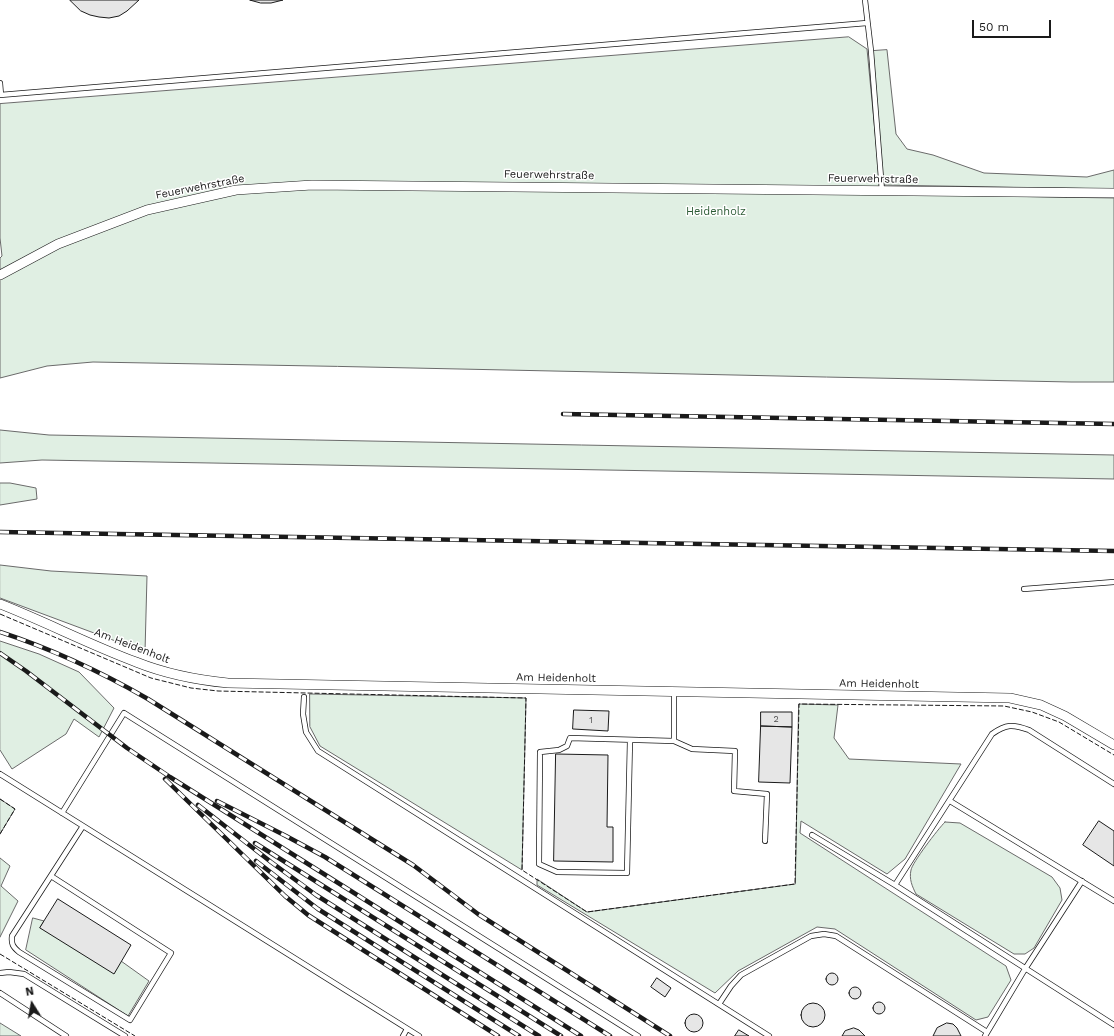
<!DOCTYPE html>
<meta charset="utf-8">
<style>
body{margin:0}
#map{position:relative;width:1114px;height:1036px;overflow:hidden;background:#fff;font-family:"Work Sans",sans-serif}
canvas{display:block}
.north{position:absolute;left:12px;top:984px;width:40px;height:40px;-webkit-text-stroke:3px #fff;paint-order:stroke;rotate:349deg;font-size:11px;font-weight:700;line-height:16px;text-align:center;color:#1a1a1a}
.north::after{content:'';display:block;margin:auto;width:14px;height:18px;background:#1a1a1a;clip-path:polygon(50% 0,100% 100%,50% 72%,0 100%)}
.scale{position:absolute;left:972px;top:20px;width:79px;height:18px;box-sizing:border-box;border:2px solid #1a1a1a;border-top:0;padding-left:5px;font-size:12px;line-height:14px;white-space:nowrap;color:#1a1a1a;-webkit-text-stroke:3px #fff;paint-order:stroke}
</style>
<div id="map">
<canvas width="1114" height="1036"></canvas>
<div class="north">N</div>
<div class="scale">50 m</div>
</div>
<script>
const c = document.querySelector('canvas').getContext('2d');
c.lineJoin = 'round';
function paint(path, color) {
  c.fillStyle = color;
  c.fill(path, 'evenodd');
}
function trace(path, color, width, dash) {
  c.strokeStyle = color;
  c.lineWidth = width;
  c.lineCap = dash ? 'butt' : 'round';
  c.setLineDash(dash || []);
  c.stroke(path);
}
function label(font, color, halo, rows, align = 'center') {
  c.font = font + ' "Work Sans",sans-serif';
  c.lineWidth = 3;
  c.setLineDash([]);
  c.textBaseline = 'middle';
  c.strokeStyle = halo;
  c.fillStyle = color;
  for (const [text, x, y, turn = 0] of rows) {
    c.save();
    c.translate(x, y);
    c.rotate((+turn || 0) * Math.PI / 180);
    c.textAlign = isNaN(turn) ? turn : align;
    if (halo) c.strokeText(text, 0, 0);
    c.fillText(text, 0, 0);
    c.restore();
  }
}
const green = new Path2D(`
 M849,37L867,49L881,194L1114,198V382H1071C745,376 419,367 93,362L47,366L0,378V258L2,256L0,238V104Z
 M887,50L896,134L907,149L933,155L984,173L1087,177L1114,170V189L883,185L873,51Z
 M0,430L49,435L1114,455V479L42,460L0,463Z
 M0,483H10L36,488L37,499L0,505Z
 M0,565L51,571L147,576L145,652L0,598Z
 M0,641L39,654L79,672L114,708L99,737L74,719L66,734L12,769L0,750Z
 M310,694L526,698L522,870L320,746L310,727Z
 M799,704L838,705L834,738L849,759L961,764L905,859L887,874L801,821L800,833L1006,966L1011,980L988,1017L976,1020L835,929L817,927L738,971L715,993L537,885V879L587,912L795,884Z
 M0,799L15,809L0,834Z
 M945,822L960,823L1052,877L1060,888L1062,900L1034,948L1025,954H1014L916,894C912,886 909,879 911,870C912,863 938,829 945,822Z
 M0,858L10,866L1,886L18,901L0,937Z
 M33,918L44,921L40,928L121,961L149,981L128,1016L26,950Z
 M0,1023L21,1036H0Z`);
const building = new Path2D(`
 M70,0H139L127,11L119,16L109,18L99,17L90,15L81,11Z
 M250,0H283L271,3H261Z
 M574,710L609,711L608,731L573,729Z
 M761,712H792V727L761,726Z
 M761,726L792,727L790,783L759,782Z
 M556,754L608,755L607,827H613V862L554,861Z
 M1099,821L1114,831V866L1083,845Z
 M58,899L131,945L114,974L40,928Z
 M826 979a6 6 0 1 1 12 0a6 6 0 1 1-12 0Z
 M657,978L671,988L665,997L651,987Z
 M849 993a6 6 0 1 1 12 0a6 6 0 1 1-12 0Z
 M873 1008a6 6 0 1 1 12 0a6 6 0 1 1-12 0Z
 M801 1015a12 12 0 1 1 24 0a12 12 0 1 1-24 0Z
 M685 1023a9 9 0 1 1 18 0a9 9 0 1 1-18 0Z
 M947,1023L953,1024L957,1028L961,1036H933L937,1028Z
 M854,1028L859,1030L865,1036H842L845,1031Z
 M739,1030L749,1036H735Z`);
const service = new Path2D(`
 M865,0L871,51L882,191
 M0,83L1,95
 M0,95L867,23
 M1024,589L1114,582
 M674,692V741L692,749L735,751L734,791L767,794L765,841
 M304,697L303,714L306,732L318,751L769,1036
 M630,740L627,873L557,872L539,864L540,752L559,750L567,746L570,738L674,741
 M0,774L419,1036
 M950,801L1114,901
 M62,813L124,713L638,1036
 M812,835L895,885L1114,1025
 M51,876L171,953L130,1020L19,952C13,947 11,944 12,936L83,826
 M895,885L992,734C1006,724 1013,724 1029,730L1114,784
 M0,973L9,972L24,974L125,1036
 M0,993L66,1036
 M719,1004L731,986L741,975L811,936L824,934L836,936L987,1032
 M403,1036L407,1029
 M985,1036L1025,969L1082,881`);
const minor = new Path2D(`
 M0,275L58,244L147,210L236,190L312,185L1114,193
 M0,604C46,622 90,645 136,662C166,674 197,680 228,683L1010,698L1041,705L1065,716L1114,745`);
const rail = new Path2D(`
 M563,414L1114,424
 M0,532L1114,551
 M0,632C52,649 101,672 148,699L413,865L478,914L670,1036
 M0,653L26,671L127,748L170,777L581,1036
 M165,779L285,896L308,915L498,1036
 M217,801L286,836L325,857L610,1036
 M198,805L271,862L316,895L539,1036
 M255,843L561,1036
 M256,861L318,909L519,1036`);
const fence = new Path2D(`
 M0,614L151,678L191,688L218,691L526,698L522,870L587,912L795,884L799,704L1004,706L1032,712L1059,722L1114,755
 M0,799L15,809L0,834
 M0,954L135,1036`);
const numberNames = [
 ["2",776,719],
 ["1",591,720]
];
const streetNames = [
 ["Feuerwehrstraße",549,175,1],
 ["Feuerwehrstraße",873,179,1],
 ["Feuerwehrstraße",200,187,-11],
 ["Am Heidenholt",132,646,21],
 ["Am Heidenholt",556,678,1],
 ["Am Heidenholt",879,684,1]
];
const parkNames = [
 ["Heidenholz",716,212]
];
paint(green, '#e0efe3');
trace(green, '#6a6a6a', 1);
paint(building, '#e6e6e6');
trace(building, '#1a1a1a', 1);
trace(service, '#1a1a1a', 6);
trace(minor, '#1a1a1a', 10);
trace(service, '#fff', 4.5);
trace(minor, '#fff', 9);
trace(rail, '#1a1a1a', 4.5);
trace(rail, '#fff', 3, [9]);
trace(fence, '#1a1a1a', 1, [5, 2]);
label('9px', '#4d4d4d', null, numberNames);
label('11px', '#1a1a1a', '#fff', streetNames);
label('11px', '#2b5a34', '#fff', parkNames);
</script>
